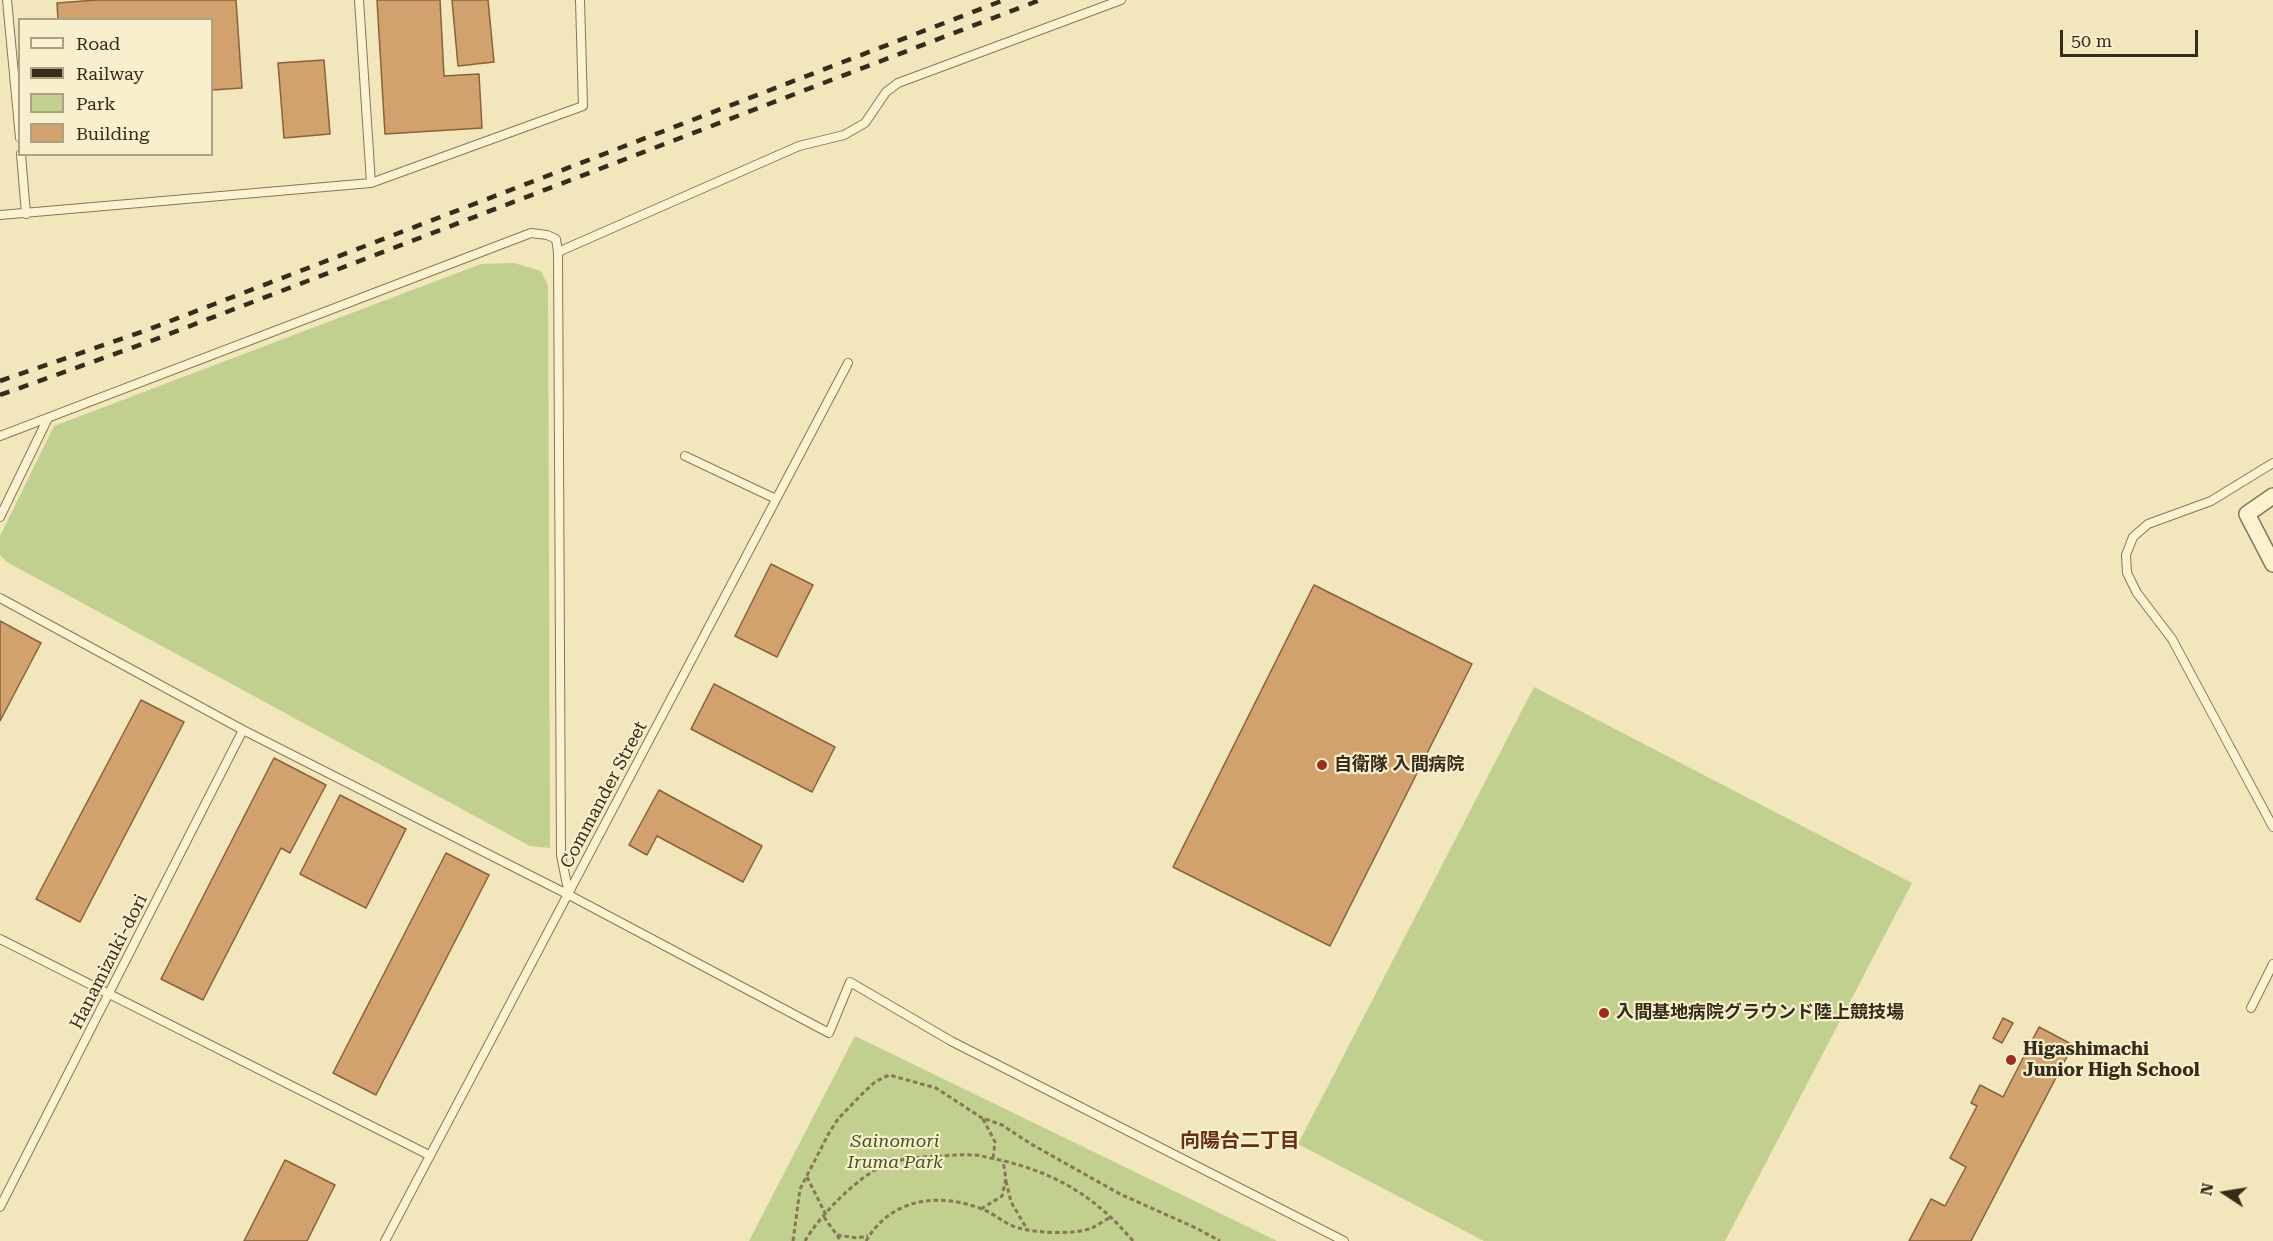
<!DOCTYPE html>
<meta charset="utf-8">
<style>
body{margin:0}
#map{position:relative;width:2273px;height:1241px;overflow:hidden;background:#f1e6bc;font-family:"Roboto Serif",serif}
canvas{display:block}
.legend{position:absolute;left:18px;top:18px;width:195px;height:138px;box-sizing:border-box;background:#f8efcc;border:2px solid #aba185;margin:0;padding:8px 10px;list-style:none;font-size:18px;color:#372b1a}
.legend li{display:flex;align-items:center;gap:12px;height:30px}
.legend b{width:30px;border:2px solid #aba185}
.north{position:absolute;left:2195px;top:1163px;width:60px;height:60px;-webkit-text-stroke:4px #f8efcc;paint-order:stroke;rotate:282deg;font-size:16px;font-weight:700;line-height:24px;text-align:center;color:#372b1a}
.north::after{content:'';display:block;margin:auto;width:21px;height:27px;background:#372b1a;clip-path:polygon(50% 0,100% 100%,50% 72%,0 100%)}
.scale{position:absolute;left:2060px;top:30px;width:138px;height:27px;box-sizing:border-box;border:3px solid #372b1a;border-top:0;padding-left:8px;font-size:18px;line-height:21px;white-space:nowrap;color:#372b1a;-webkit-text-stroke:4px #f8efcc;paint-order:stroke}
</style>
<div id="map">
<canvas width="2273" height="1241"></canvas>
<ul class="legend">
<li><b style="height:8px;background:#fbf2cf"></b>Road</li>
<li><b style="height:8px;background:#372b1a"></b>Railway</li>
<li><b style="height:16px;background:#c1cf8f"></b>Park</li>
<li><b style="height:16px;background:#d2a26e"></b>Building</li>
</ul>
<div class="north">N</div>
<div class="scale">50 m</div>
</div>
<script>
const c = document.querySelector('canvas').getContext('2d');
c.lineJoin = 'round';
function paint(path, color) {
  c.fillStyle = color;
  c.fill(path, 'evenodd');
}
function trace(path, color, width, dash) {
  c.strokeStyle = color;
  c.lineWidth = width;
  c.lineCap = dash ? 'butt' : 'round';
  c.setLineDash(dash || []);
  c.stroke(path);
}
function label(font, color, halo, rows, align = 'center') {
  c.font = font + ' "Roboto Serif","Noto Sans JP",serif';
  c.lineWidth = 4.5;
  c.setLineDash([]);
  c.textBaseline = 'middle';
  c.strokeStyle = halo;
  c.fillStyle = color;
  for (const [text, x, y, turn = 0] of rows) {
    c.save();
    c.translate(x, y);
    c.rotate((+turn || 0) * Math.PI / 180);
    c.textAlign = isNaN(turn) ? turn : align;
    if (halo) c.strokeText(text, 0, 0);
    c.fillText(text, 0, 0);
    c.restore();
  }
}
const green = new Path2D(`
 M514,263L541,271L548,286L550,848L530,846L7,562L0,555V536L54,426L481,264Z
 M1534,687L1912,883L1725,1241H1484L1298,1144Z
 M855,1036L1277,1241H749Z`);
const building = new Path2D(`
 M97,0H236L242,88L212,90V20H58L57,3Z
 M377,0H440L444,76L479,74L482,128L385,134Z
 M452,0H488L494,62L458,66Z
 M324,60L330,134L284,138L278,63Z
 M771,564L813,585L777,657L735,636Z
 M1314,585L1472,664L1330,946L1173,867Z
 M0,621L41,643L0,721Z
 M714,684L835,747L812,792L691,729Z
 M141,700L184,722L80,922L36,899Z
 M274,758L326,785L290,853L281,848L203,1000L161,979Z
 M659,790L762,846L743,882L657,836L647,855L629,845Z
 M340,795L406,829L366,908L300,874Z
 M446,853L489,875L376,1095L333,1073Z
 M2003,1018L2013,1023L2002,1043L1993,1038Z
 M2039,1027L2073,1045L1971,1241H1909L1931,1199L1945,1206L1966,1167L1950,1158L1977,1106L1971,1103L1980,1085L2003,1097Z
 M285,1160L335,1185L307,1241H244Z`);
const path = new Path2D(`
 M983,1119L995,1142L993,1159
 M807,1177L826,1215
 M1006,1181L1011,1202L1027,1229
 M981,1209L1002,1196L1006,1179L1003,1161
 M824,1217L841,1241
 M837,1235L857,1238L868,1236
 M793,1241L800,1189L829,1133L838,1119L861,1095L875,1082L889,1075L936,1088L982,1118L1002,1125L1031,1144L1120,1194L1196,1228L1220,1241
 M805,1241C821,1214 858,1176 887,1164C903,1158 921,1157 937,1156C949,1156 961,1154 973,1155C982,1155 991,1159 1000,1160C1056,1173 1096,1197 1133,1241
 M866,1241C891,1198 939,1192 982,1209C995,1214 1006,1225 1019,1228C1037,1233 1074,1235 1092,1228C1098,1225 1105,1220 1111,1217`);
const service = new Path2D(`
 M7,0L20,138
 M359,0L371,183
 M21,154L26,214
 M0,215L371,183L583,106L580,0
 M558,252L799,146L844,135L865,123L886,92L898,83L1121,0
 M0,436L531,233L547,235L556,239L558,252L561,855L569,895
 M685,456L776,499
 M2273,463L2211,501L2148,524L2133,537L2126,555L2127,573L2137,593L2172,639L2273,827
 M0,517L48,418
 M0,598L243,730L569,895L829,1033L850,982L951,1041L1344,1241
 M0,939L429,1155
 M2251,1008L2273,964
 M0,1207L243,730
 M385,1241L848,363`);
const minor = new Path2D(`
 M2273,496L2247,514L2273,564`);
const rail = new Path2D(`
 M0,381L147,330L1004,0
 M0,395L151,341L1040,0`);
const markers = [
 [1322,765,6,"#9c2b20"],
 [1604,1013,6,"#9c2b20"],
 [2011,1060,6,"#9c2b20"]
];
const poiNames = [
 ["自衛隊 入間病院",1334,765],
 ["入間基地病院グラウンド陸上競技場",1616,1013],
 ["Higashimachi",2023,1050],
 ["Junior High School",2023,1071]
];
const streetNames = [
 ["Commander Street",604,795,-62],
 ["Hanamizuki-dori",109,962,-63]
];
const parkNames = [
 ["Sainomori",895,1142],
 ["Iruma Park",895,1163]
];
const neighbourhoodNames = [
 ["向陽台二丁目",1240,1141]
];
paint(green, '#c1cf8f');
paint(building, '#d2a26e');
trace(building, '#8a6138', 1.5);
trace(service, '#897654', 10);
trace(minor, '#897654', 18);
trace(path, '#897654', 3, [4.5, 3]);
trace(service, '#fbf2cf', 8);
trace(minor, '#fbf2cf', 15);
trace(rail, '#372b1a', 4.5, [10, 10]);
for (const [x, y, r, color] of markers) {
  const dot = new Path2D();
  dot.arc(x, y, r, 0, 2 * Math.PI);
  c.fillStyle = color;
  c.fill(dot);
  trace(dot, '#f8efcc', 2);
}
label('bold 18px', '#372b1a', '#f8efcc', poiNames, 'left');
label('18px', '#372b1a', '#f8efcc', streetNames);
label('italic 18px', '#42551f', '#f8efcc', parkNames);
label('bold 20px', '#672f16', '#f8efcc', neighbourhoodNames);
</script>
